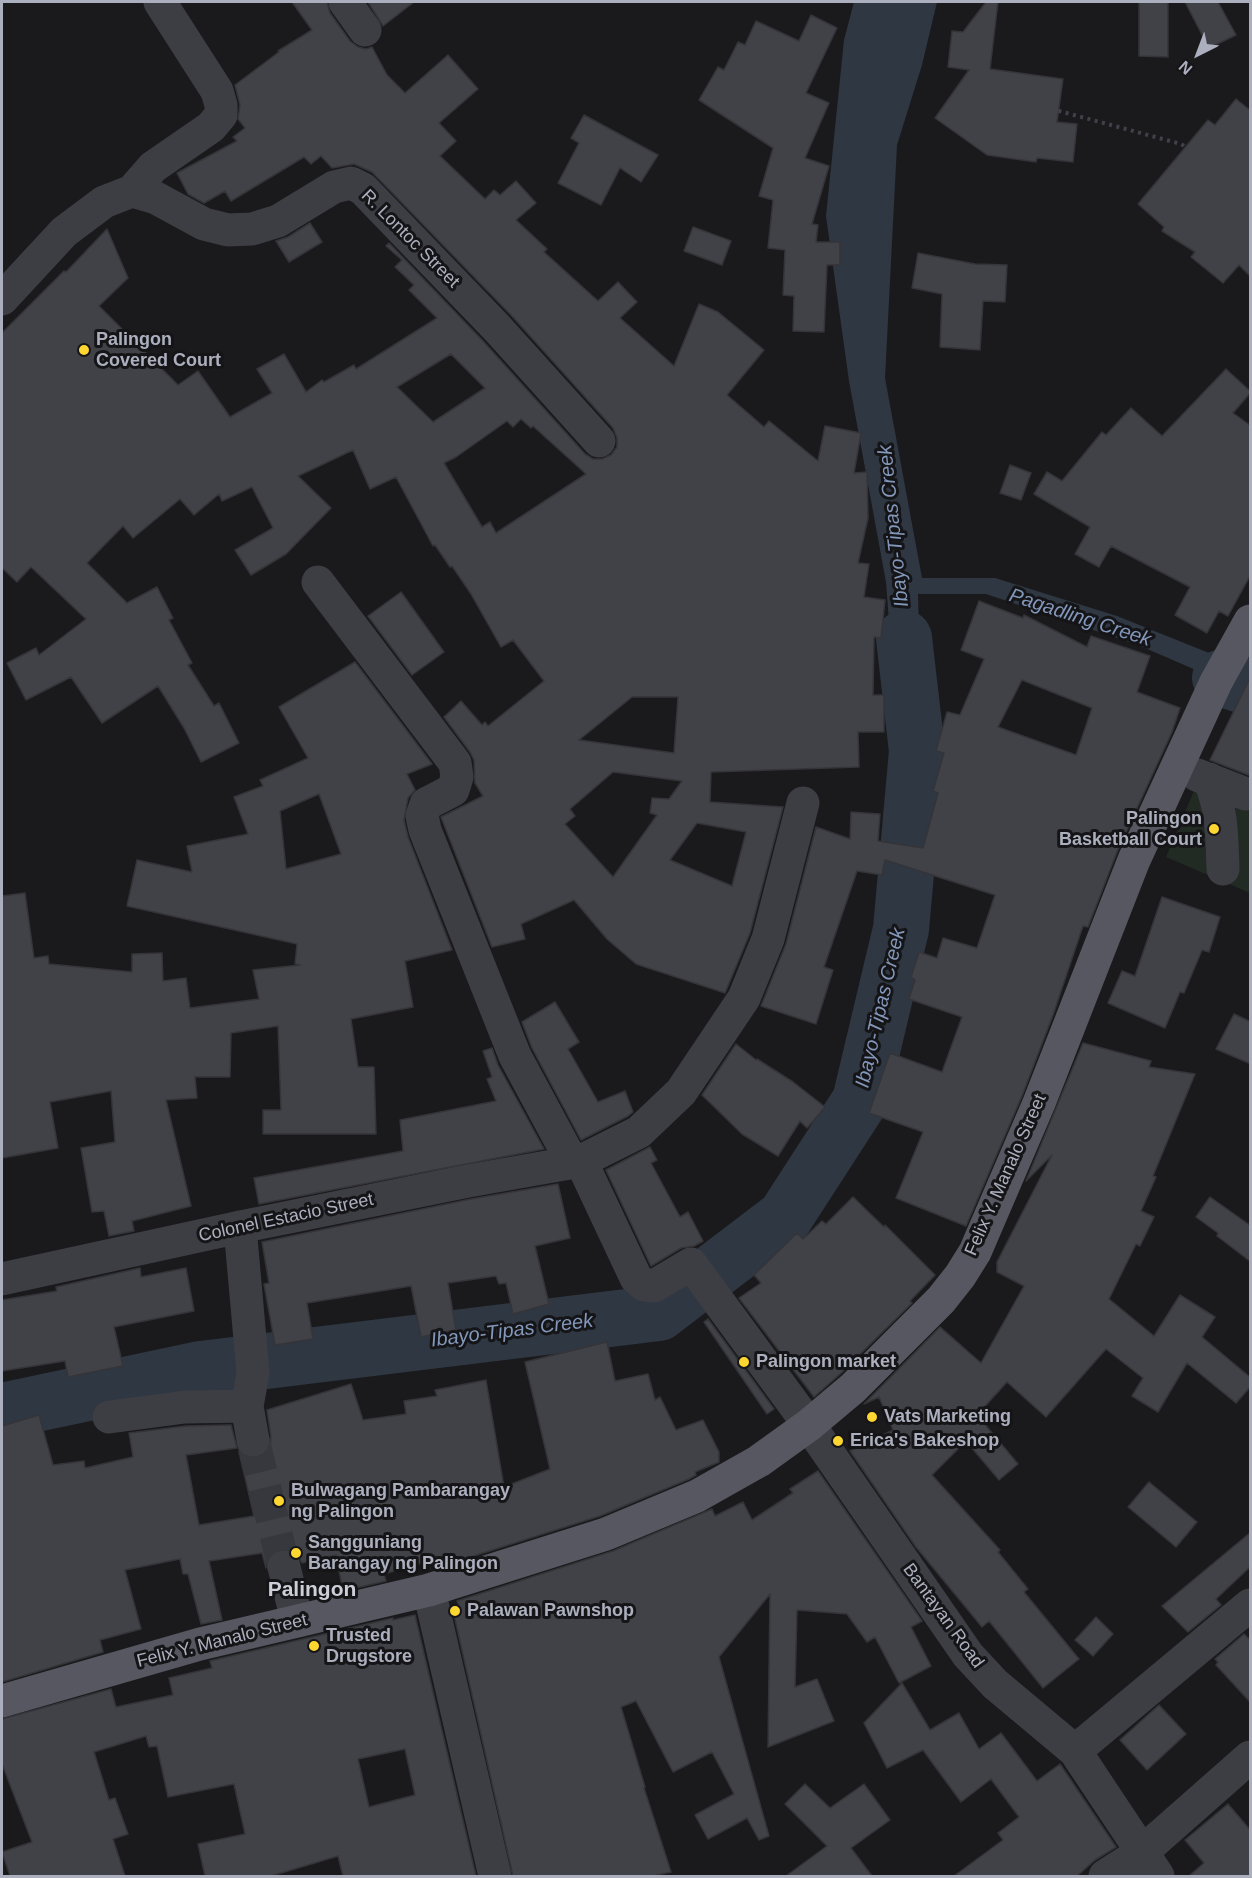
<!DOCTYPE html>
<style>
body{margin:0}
#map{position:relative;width:1252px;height:1878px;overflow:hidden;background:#1a1a1d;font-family:Helvetica,sans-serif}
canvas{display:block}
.frame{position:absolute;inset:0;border:3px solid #acafbd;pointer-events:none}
.north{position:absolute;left:1168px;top:24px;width:60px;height:60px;-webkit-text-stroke:4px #151518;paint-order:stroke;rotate:222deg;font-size:16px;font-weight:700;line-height:24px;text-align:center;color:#acafbd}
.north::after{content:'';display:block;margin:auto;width:21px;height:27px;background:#acafbd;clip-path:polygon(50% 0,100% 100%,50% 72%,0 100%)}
</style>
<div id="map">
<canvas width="1252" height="1878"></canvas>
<div class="frame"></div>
<div class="north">N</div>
</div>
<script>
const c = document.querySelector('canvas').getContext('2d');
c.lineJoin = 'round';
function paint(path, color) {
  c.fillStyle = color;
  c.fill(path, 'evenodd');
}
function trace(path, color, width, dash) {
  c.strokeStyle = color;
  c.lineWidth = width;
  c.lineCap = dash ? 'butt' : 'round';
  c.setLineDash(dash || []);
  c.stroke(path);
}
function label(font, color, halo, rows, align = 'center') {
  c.font = font + ' Helvetica,sans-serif';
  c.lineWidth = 6;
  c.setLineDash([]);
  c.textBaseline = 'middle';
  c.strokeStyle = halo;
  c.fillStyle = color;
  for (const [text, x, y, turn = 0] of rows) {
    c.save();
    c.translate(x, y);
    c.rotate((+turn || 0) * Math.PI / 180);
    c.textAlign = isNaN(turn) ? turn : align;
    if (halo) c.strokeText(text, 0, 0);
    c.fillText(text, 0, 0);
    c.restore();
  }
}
const green = new Path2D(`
 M1199,779L1250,801V893L1166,857Z`);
const water = new Path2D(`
 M854,2H937L922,65L897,145L885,378L922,578H995L1117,616L1219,657L1212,677L1138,645L986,594H918L921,714H896L886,582L849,381L826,216L844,40Z`);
const river = new Path2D(`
 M1220,678L1250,688
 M2,1411L201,1369L659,1313L785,1217L860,1101L901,929L917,751L904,638`);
const building = new Path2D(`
 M292,2H327L330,13L350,41L358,47L366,49L372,47L387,75L405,93L448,55L478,89L439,123L456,141L440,156L485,199L494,190L500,195L516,181L536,203L516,220L547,249L544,252L598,301L618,282L637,302L620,318L674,366L699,304L718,312L764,350L727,395L764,427L769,421L818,461L825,426L861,433L854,473L867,472L868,518L858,563L869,564L864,597L885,600L881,638L874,637L873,695H884V732H858L859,767L711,772L710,802L783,807L750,933L725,993L636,964L607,939L574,900L521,924L525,939L492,947L441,817L483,796L475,783L474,760L470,752L444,717L461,701L482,725L485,722L488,726L544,681L513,640L501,647L471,594L452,566L450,567L435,545L433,546L396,477L370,489L353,450L298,476L331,508L286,554L251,575L235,550L273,528L252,487L222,501L219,494L194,515L180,499L133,538L123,526L87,563L127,603L157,587L173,618L169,620L192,663L188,665L214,706L219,703L239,743L201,762L184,728L158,686L102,723L71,677L26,700L7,663L36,648L39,655L86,619L31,567L17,582L2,568V333L64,271L66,272L107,229L128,278L99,306L178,385L198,371L230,417L272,393L257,369L284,354L306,392L322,380L324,382L354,365L356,369L437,318L409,290L414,285L395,267L402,260L386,246L389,243L483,341L585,454L593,459H602L611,455L617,447V438L613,428L511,315L372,172L354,164L332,168L321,156L311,164L304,157L231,201L225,191L204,203L188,194L177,173L237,141L233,137L245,128L238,119L240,105L235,85L279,52L278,51L312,30ZM451,354L485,388L433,422L397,387ZM521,419L531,428L533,426L586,474L496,533L490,522L482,527L444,463L456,457L507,421L513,427ZM632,697H678L674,753L579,740ZM613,772L682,781L669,799L652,798L650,813L657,815L613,877L565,824L575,816L570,809ZM697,823L746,832L732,886L670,860Z
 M368,2H414L383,26Z
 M986,2H998L990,69L1063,79L1057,122L1077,124L1073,162L1037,158L1036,162L987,155L935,118L969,70L948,67L952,31L963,32Z
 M1139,2H1168V57L1139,56Z
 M1185,2H1218L1236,35L1209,48Z
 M811,15L837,28L806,93L829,103L805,158L829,166L812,224L818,225L816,242H840V265H827L824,332L793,331L794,296L783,295L785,250L768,248L773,200L759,196L773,148L699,100L718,67L724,70L738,42L745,45L756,21L799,41Z
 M1236,99L1251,111V277L1239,265L1223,283L1191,257L1195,252L1162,231L1164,227L1138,204L1208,120L1215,125Z
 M584,115L658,155L641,182L620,168L601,205L558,183L579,143L571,138Z
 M310,223L322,242L289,262L276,241L288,237Z
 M693,227L731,241L722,265L684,251Z
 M918,253L975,264L1007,265L1005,302L983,301L980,350L940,347L942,294L912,288Z
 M1226,369L1251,392L1233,413L1251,426V574L1228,616L1219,611L1207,633L1175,615L1190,587L1111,546L1099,567L1075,554L1090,527L1034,494L1047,472L1062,481L1102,432L1106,435L1131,408L1162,436Z
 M1010,465L1031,473L1021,500L1000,493Z
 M401,592L444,652L412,675L368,616Z
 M979,601L1023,618L1024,615L1087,647L1091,636L1150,656L1137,692L1180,708L1172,732L1117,852L1088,927L1083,926L1053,1015L1022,1096L966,1226L896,1198L923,1132L869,1113L890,1053L942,1072L962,1017L909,999L915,980L911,977L919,952L937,958L943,938L977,948L995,895L885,860L882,875L857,871L824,967L833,970L816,1024L761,1006L786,944L816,827L850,839L851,812L880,814L878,841L923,848L938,793L933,791L944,753L936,751L947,712L960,715L984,659L961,650ZM1022,680L1092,708L1076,755L998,727Z
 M355,662L432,764L407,774L415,790L408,798L404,820L408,837L452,950L405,961L413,1007L351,1019L358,1067H374L376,1134H263V1110H281L278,1026L231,1033L230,1077H195L197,1098L166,1100L191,1206L132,1221L134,1231L109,1236L104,1211L92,1212L81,1148L115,1142L111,1091L50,1102L58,1148L2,1158V896L25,893L34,958L48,956L49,964L132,972V954L162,953L163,981L186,978L190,1008L259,999L253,970L300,965L295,964L297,944L127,906L137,860L192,872L187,846L248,834L234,797L263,786L260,780L308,758L279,707ZM319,794L341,854L286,869L280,811Z
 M1251,676V776L1210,760Z
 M1162,897L1220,917L1209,952L1202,950L1184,993L1180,992L1165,1028L1108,1003L1122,971L1135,976Z
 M555,1002L579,1042L568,1049L598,1102L625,1091L633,1112L628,1116L581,1140L532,1048L522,1022Z
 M1234,1014L1251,1022V1064L1216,1049Z
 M1083,1043L1151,1061L1149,1067L1195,1074L1153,1176L1156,1177L1141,1211L1154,1217L1140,1246L1136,1244L1109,1299L1154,1336L1180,1295L1215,1317L1202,1337L1251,1378V1386L1236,1403L1187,1363L1158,1412L1132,1396L1143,1378L1106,1349L1046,1417L1007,1382L977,1415L1018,1464L999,1480L966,1441L932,1475L1000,1550L998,1552L1028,1589L1024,1592L1079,1659L1043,1688L989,1621L982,1627L916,1547L850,1451L893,1430L879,1397L864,1404L940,1327L981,1363L1024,1286L997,1272V1262L1052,1155L1026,1181Z
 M736,1044L756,1060L757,1059L793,1082L825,1107L807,1128L800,1121L778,1156L742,1134L702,1095Z
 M492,1048L498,1065L544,1149L259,1204L254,1178L403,1151L400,1120L496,1101L487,1079L492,1077L483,1051Z
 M650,1147L657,1160L651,1163L680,1217L688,1212L703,1241L694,1246L681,1248L651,1266L606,1170Z
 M558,1184L570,1238L535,1246L549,1304L513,1314L506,1283L499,1284L496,1276L448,1283L456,1330L421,1337L411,1286L307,1303L313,1339L275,1345L264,1284L269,1283L262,1242L471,1199Z
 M853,1197L884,1227L885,1225L935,1275L910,1301L912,1303L840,1374L814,1397L739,1298L761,1283L754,1275L797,1233L803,1239L822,1221L826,1224Z
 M1210,1197L1251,1226V1262L1217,1236L1218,1233L1196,1217Z
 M140,1268L141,1277L186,1268L194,1311L114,1327L123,1366L68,1377L65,1361L2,1371V1300L57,1291L56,1287Z
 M708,1319L774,1409L767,1414L704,1322Z
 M607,1342L615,1381L648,1374L655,1400L660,1397L676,1430L703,1420L719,1452V1462L695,1472L696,1475L689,1479L600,1516L445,1565L442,1557L384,1574L386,1581L343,1591L336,1555L302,1563L297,1554L289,1549H280L271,1554L266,1561V1568L262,1553L209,1561L222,1620L201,1624L188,1574H183L180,1559L125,1570L141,1629L100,1640L103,1652L2,1682V1426L39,1415L53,1465L84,1461L85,1468L133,1457L129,1433L186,1426L231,1425L237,1448L186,1455L199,1525L254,1516L239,1452L246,1457L256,1458L265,1455L270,1447L271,1437L267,1410L351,1384L363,1420L406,1414L404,1401L437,1396L435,1390L486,1380L504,1487L550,1469L525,1362Z
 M818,1471L922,1621L911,1627L931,1666L899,1683L875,1637L867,1642L847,1614L797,1610L795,1687L817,1679L834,1721L768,1747L770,1594L719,1657L769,1836L759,1840L747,1818L708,1839L695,1815L734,1794L712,1752L673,1772L636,1701L621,1707L645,1787L644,1788L671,1872L653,1876H513L452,1606L459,1605L457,1601L613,1551L712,1509L715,1516L743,1502L752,1520L793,1493L790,1489Z
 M1149,1482L1197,1522L1176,1547L1128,1507Z
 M1251,1532V1566L1216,1599L1221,1605L1188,1632L1162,1606Z
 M415,1615L476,1876H343L338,1856L271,1876H205L198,1844L245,1834L234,1784L168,1797L157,1746L149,1747L146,1736L94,1752L109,1800L115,1798L128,1834L113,1839L125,1876H10L2,1852L32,1842L2,1764V1719L111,1689L116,1707L173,1695L169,1678L212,1668L210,1661L393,1618V1620ZM405,1749L415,1795L369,1807L358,1759Z
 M1096,1617L1113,1634L1093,1656L1075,1640Z
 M1244,1634L1251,1641V1703L1216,1665L1218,1662L1215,1659Z
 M902,1683L930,1730L959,1713L979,1749L1001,1733L1037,1781L1060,1764L1116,1847L1095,1860L1077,1876H954L1003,1840L998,1833L1019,1817L991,1779L961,1802L923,1750L887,1768L864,1723Z
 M1159,1705L1186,1734L1147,1770L1120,1740Z
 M805,1784L830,1808L864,1784L890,1820L851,1848L872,1876H786L827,1846L785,1804Z
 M1228,1804L1251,1831V1876H1189L1204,1863L1185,1840Z`);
const minorTunnel = new Path2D(`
 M253,1440L284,1567`);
const path = new Path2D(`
 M1015,99L1181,144L1233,177L1250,193`);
const minor = new Path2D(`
 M345,2L365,30
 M132,191L153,167L211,127L221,115V105L217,91L160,2
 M2,299L64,232L104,202L132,191L156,198L204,224L228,230L252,229L278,221L334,187L351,183L363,189L497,328L599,441
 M318,582L455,763L457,777L453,790L426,804L422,816L425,830L515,1056L572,1162
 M1197,775L1246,794
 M1209,779C1222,808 1222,837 1223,869
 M581,1161L636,1278L644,1285L654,1286L691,1264L809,1425L968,1655L995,1684L1075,1751L1158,1876
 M240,1227L253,1373L247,1406L253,1440
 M2,1279L240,1227L468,1181L581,1161L639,1132L681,1092L744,998L768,939L803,803
 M109,1417L185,1407L247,1406
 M284,1567L297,1621
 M429,1590L495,1876
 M1075,1751L1250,1605
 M1105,1876L1141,1853L1250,1757`);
const major = new Path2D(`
 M2,1701L200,1644L429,1590L606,1534L697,1496L759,1461L809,1425L853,1388L941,1300L960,1276L975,1252L1039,1103L1134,860L1216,682L1250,621`);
const markers = [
 [84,350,6,"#fdd632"],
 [1214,829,6,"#fdd632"],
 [744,1362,6,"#fdd632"],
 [872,1417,6,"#fdd632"],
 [838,1441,6,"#fdd632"],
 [279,1501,6,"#fdd632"],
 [296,1553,6,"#fdd632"],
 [455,1611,6,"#fdd632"],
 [314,1646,6,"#fdd632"]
];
const streetNames = [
 ["R. Lontoc Street",410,239,45],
 ["Felix Y. Manalo Street",1006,1175,-66],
 ["Colonel Estacio Street",286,1218,-12],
 ["Bantayan Road",943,1616,54],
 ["Felix Y. Manalo Street",222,1641,-14]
];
const poiNames = [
 ["Palingon",96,340],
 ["Covered Court",96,361],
 ["Palingon",1202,819,"right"],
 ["Basketball Court",1202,840,"right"],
 ["Palingon market",756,1362],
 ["Vats Marketing",884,1417],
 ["Erica's Bakeshop",850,1441],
 ["Bulwagang Pambarangay",291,1491],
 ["ng Palingon",291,1512],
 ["Sangguniang",308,1543],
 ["Barangay ng Palingon",308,1564],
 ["Palawan Pawnshop",467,1611],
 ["Trusted",326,1636],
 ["Drugstore",326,1657]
];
const waterNames = [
 ["Ibayo-Tipas Creek",894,526,-96],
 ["Pagadling Creek",1080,618,18],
 ["Ibayo-Tipas Creek",881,1008,-77],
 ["Ibayo-Tipas Creek",512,1331,-7]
];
const quarterNames = [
 ["Palingon",312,1590]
];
paint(green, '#212b24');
paint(water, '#2f3742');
trace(river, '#2f3742', 56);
paint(building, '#414247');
trace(building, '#353439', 1.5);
trace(minorTunnel, '#37383d', 33, [33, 16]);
trace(path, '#414249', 4, [3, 4.5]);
trace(minor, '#3d3d44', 33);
trace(major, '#575761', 33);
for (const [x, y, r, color] of markers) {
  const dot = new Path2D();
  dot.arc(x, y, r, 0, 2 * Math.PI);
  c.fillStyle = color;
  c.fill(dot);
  trace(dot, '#151518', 2);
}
label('18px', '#acafbd', '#151518', streetNames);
label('bold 18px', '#acafbd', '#151518', poiNames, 'left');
label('italic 20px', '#8297b9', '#151518', waterNames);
label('bold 21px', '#cdcfd8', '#151518', quarterNames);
</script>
